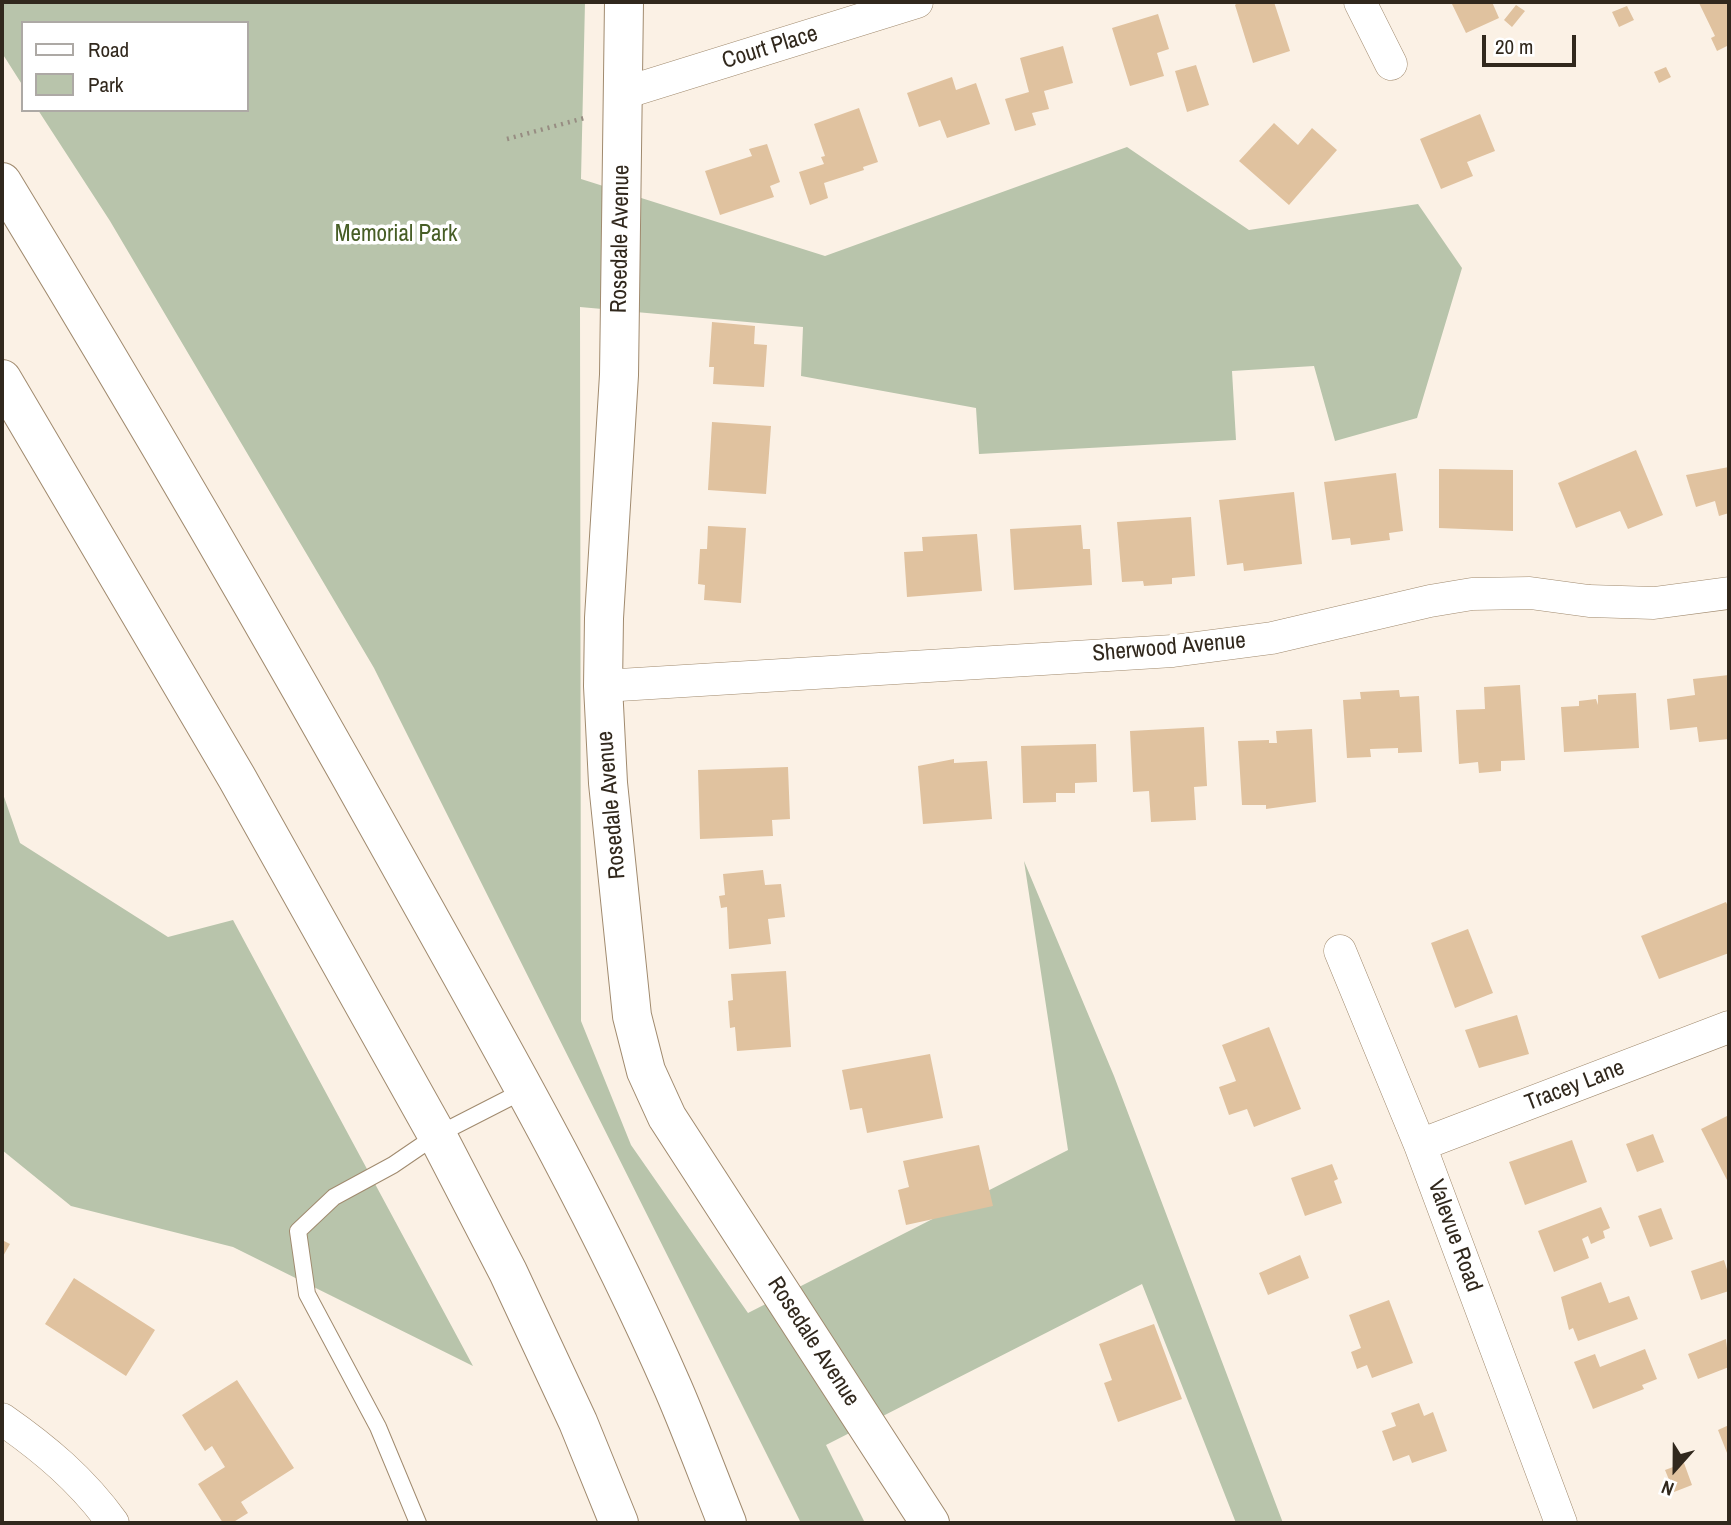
<!DOCTYPE html>
<style>
body{margin:0}
#map{position:relative;width:1731px;height:1525px;overflow:hidden;background:#fbf1e5;font-family:"Archivo Narrow",sans-serif}
canvas{display:block}
.frame{position:absolute;inset:0;border:4px solid #31281d;pointer-events:none}
.legend{position:absolute;left:21px;top:21px;width:228px;height:91px;box-sizing:border-box;background:#fff;border:2px solid #ada9a5;margin:0;padding:9px 12px;list-style:none;font-size:21px;color:#31281d}
.legend li{display:flex;align-items:center;gap:14px;height:35px}
.legend b{width:35px;border:2px solid #ada9a5}
.north{position:absolute;left:1640px;top:1434px;width:70px;height:70px;-webkit-text-stroke:5px #fff;paint-order:stroke;rotate:201deg;font-size:19px;font-weight:700;line-height:28px;text-align:center;color:#31281d}
.north::after{content:'';display:block;margin:auto;width:24px;height:32px;background:#31281d;clip-path:polygon(50% 0,100% 100%,50% 72%,0 100%)}
.scale{position:absolute;left:1482px;top:35px;width:94px;height:32px;box-sizing:border-box;border:4px solid #31281d;border-top:0;padding-left:9px;font-size:21px;line-height:24px;white-space:nowrap;color:#31281d;-webkit-text-stroke:5px #fff;paint-order:stroke}
</style>
<div id="map">
<canvas width="1731" height="1525"></canvas>
<div class="frame"></div>
<ul class="legend">
<li><b style="height:9px;background:#fff"></b>Road</li>
<li><b style="height:19px;background:#b8c4ab"></b>Park</li>
</ul>
<div class="north">N</div>
<div class="scale">20 m</div>
</div>
<script>
const c = document.querySelector('canvas').getContext('2d');
c.lineJoin = 'round';
function paint(path, color) {
  c.fillStyle = color;
  c.fill(path, 'evenodd');
}
function trace(path, color, width, dash) {
  c.strokeStyle = color;
  c.lineWidth = width;
  c.lineCap = dash ? 'butt' : 'round';
  c.setLineDash(dash || []);
  c.stroke(path);
}
function label(font, color, halo, rows, align = 'center') {
  c.font = font + ' "Archivo Narrow",sans-serif';
  c.lineWidth = 7;
  c.setLineDash([]);
  c.textBaseline = 'middle';
  c.strokeStyle = halo;
  c.fillStyle = color;
  for (const [text, x, y, turn = 0] of rows) {
    c.save();
    c.translate(x, y);
    c.rotate((+turn || 0) * Math.PI / 180);
    c.textAlign = isNaN(turn) ? turn : align;
    if (halo) c.strokeText(text, 0, 0);
    c.fillText(text, 0, 0);
    c.restore();
  }
}
const green = new Path2D(`
 M2,2H585L581,179L825,256L1127,147L1249,230L1418,204L1462,268L1417,418L1335,441L1314,366L1232,371L1236,440L979,454L976,408L801,376L803,327L580,307L581,1021L631,1145L748,1313L1068,1150L1024,861L1114,1076L1283,1523H1236L1142,1284L826,1445L865,1523H801L374,668L110,221L38,110H247V23H23V86L2,53Z
 M2,791L20,843L168,937L233,920L473,1366L233,1247L71,1206L2,1150Z`);
const building = new Path2D(`
 M1274,2L1290,51L1253,63L1235,5L1238,2Z
 M1451,2H1492L1499,18L1466,33Z
 M1701,2H1729V45L1717,51L1711,38L1715,36L1699,3Z
 M1516,5L1525,11L1512,27L1504,20Z
 M1627,6L1634,20L1619,27L1612,12Z
 M1158,14L1169,49L1157,53L1164,76L1130,86L1112,28Z
 M1063,46L1073,83L1044,91L1049,109L1032,113L1036,125L1015,131L1005,99L1029,92L1020,58Z
 M1196,65L1209,105L1187,112L1175,71Z
 M1666,67L1671,77L1659,83L1654,72Z
 M952,77L956,90L976,83L990,124L947,138L940,120L919,127L907,93Z
 M859,108L878,162L863,167L864,170L824,183L828,198L810,205L799,172L824,164L821,157L825,156L814,124Z
 M1480,114L1495,151L1467,162L1473,176L1441,189L1420,139Z
 M1274,123L1298,145L1312,128L1337,150L1289,205L1239,161Z
 M767,144L780,182L770,186L774,197L720,215L705,171L752,156L749,149Z
 M712,322L755,326L754,344L767,345L764,387L713,384L714,367H709Z
 M712,422L771,426L766,494L708,490Z
 M1636,450L1663,515L1628,529L1620,511L1576,528L1558,483Z
 M1729,467V513L1719,516L1715,501L1696,507L1686,475Z
 M1439,469L1513,470V531L1439,528Z
 M1396,473L1403,531L1389,533L1390,540L1351,545L1350,538L1332,540L1324,482Z
 M1294,492L1302,564L1244,571L1243,563L1227,565L1219,500Z
 M1191,517L1195,576L1172,578V584L1144,586L1143,581L1122,582L1117,522Z
 M1081,525L1083,549H1090L1092,585L1014,590L1010,529Z
 M708,526L746,528L741,603L704,600L705,585L698,584L700,549H707Z
 M977,534L982,591L907,597L904,552L923,551L922,537Z
 M1729,675V739L1699,742L1697,727L1670,730L1667,699L1695,695L1693,679Z
 M1520,685L1525,760L1501,761V771L1479,773L1478,762L1459,764L1456,710L1485,709L1484,687Z
 M1399,690L1400,697L1419,696L1422,752L1398,753V748L1370,749L1371,757L1347,758L1343,700L1361,699L1360,692Z
 M1636,693L1639,748L1564,752L1561,707L1579,706V701L1596,699L1598,705V695Z
 M1204,727L1207,786L1194,787L1196,820L1151,822L1149,791L1133,792L1130,731Z
 M1312,729L1316,802L1266,809V805H1242L1238,741L1269,740V743H1277L1276,731Z
 M1096,744L1097,782L1075,783V793H1056V802L1023,803L1021,746Z
 M954,759V763L987,761L992,819L923,824L918,766Z
 M788,767L790,819L772,820L773,836L700,839L698,770Z
 M763,870L765,885L781,884L785,917L768,919L771,944L729,949L727,907L721,908L719,896L725,895L723,874Z
 M1726,902L1729,909V953L1659,979L1641,936Z
 M1468,929L1493,993L1455,1008L1431,943Z
 M786,971L791,1047L737,1051L735,1027L730,1028L728,1001L733,1000L731,974Z
 M1517,1015L1529,1054L1479,1068L1465,1030Z
 M1269,1027L1301,1109L1254,1127L1247,1109L1229,1115L1219,1087L1236,1081L1222,1045Z
 M930,1054L943,1118L867,1133L862,1108L850,1110L842,1070Z
 M1729,1115V1184L1701,1129Z
 M1653,1134L1664,1162L1637,1172L1626,1144Z
 M1572,1140L1587,1182L1525,1205L1509,1162Z
 M979,1145L993,1206L906,1225L898,1190L909,1187L903,1161Z
 M1332,1164L1338,1179L1334,1181L1342,1203L1305,1216L1291,1178Z
 M1601,1207L1610,1228L1603,1231L1605,1238L1591,1244L1588,1236L1582,1239L1589,1258L1554,1272L1538,1231Z
 M1661,1208L1673,1239L1650,1247L1638,1216Z
 M2,1240L10,1244L2,1258Z
 M1300,1255L1309,1278L1268,1295L1259,1273Z
 M1724,1260L1729,1276V1291L1701,1300L1691,1271Z
 M74,1278L155,1330L126,1376L45,1324Z
 M1601,1282L1609,1303L1629,1296L1638,1319L1578,1341L1573,1328L1569,1330L1561,1297Z
 M1389,1300L1413,1363L1372,1378L1367,1365L1357,1369L1351,1352L1361,1348L1349,1315Z
 M1154,1324L1182,1399L1118,1422L1104,1383L1112,1380L1099,1344Z
 M1726,1339L1729,1367L1698,1379L1688,1354Z
 M1645,1349L1657,1379L1642,1385L1644,1389L1593,1409L1574,1362L1595,1354L1600,1367Z
 M237,1380L294,1468L241,1502L248,1513L232,1523H223L198,1484L225,1467L212,1446L205,1451L182,1415Z
 M1419,1403L1424,1416L1433,1412L1447,1451L1412,1463L1409,1455L1393,1461L1382,1431L1396,1426L1391,1413Z
 M1729,1425V1458L1718,1430Z
 M1684,1463L1692,1485L1674,1492L1665,1470Z`);
const path = new Path2D(`
 M507,139L588,117`);
const lane = new Path2D(`
 M418,1523L378,1427L307,1294L298,1231L334,1197L393,1165L437,1135L525,1090`);
const street = new Path2D(`
 M1360,2L1391,64
 M624,93L917,2
 M603,686L1173,651L1272,638L1430,601L1472,594L1530,593L1589,601L1654,603L1729,593
 M1340,951L1420,1145L1561,1523
 M1420,1145L1729,1027
 M2,1419C45,1449 82,1480 113,1523`);
const secondary = new Path2D(`
 M624,2L619,375L604,618L603,686L608,783L632,1016L646,1071L667,1117L930,1523`);
const highway = new Path2D(`
 M2,182C138,405 269,630 396,858C493,1032 593,1205 673,1388C692,1432 709,1478 727,1523
 M2,379L237,778L437,1135L508,1272L578,1422L619,1523`);
const streetNames = [
 ["Court Place",770,48,-17],
 ["Rosedale Avenue",621,239,-89],
 ["Sherwood Avenue",1169,648,-5],
 ["Rosedale Avenue",612,805,-95],
 ["Tracey Lane",1575,1086,-21],
 ["Valevue Road",1454,1236,70],
 ["Rosedale Avenue",813,1342,57]
];
const parkNames = [
 ["Memorial Park",396,235]
];
paint(green, '#b8c4ab');
paint(building, '#e0c29f');
trace(lane, '#a08a6e', 18);
trace(street, '#a08a6e', 33);
trace(secondary, '#a08a6e', 40);
trace(highway, '#a08a6e', 40);
trace(path, '#978d82', 4.5, [2, 5]);
trace(lane, '#fff', 16);
trace(street, '#fff', 32);
trace(secondary, '#fff', 38);
trace(highway, '#fff', 38);
label('23px', '#31281d', '#fff', streetNames);
label('23px', '#475e26', '#fff', parkNames);
</script>
